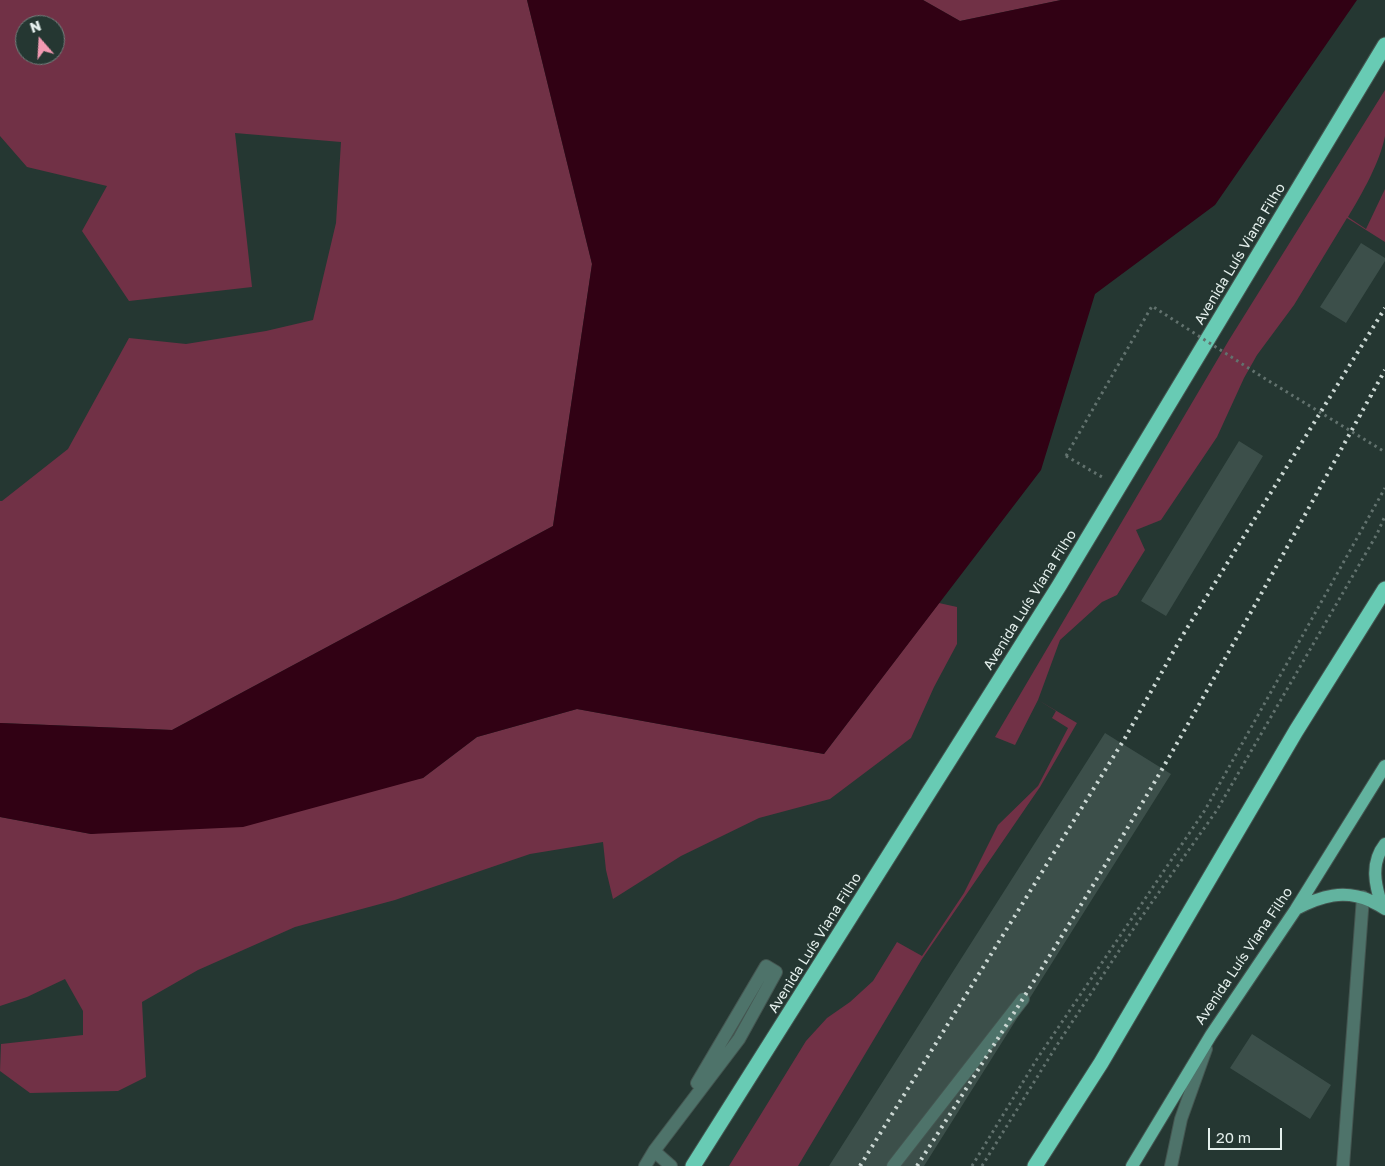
<!DOCTYPE html>
<meta charset="utf-8">
<style>
body{margin:0}
#map{position:relative;width:1385px;height:1166px;overflow:hidden;background:#253732;font-family:"Golos Text",sans-serif}
canvas{display:block}
.north{position:absolute;left:15px;top:15px;width:50px;height:50px;box-sizing:border-box;background:#253732;border:1px solid #72817d;border-radius:50%;rotate:341deg;font-size:14px;font-weight:700;line-height:20px;text-align:center;color:#e5f0ed}
.north::after{content:'';display:block;margin:auto;width:18px;height:22px;background:#f19ab2;clip-path:polygon(50% 0,100% 100%,50% 72%,0 100%)}
.scale{position:absolute;left:1208px;top:1128px;width:74px;height:22px;box-sizing:border-box;border:2px solid #e5f0ed;border-top:0;padding-left:6px;font-size:15px;line-height:18px;white-space:nowrap;color:#e5f0ed;-webkit-text-stroke:4px #253732;paint-order:stroke}
</style>
<div id="map">
<canvas width="1385" height="1166"></canvas>
<div class="north">N</div>
<div class="scale">20 m</div>
</div>
<script>
const c = document.querySelector('canvas').getContext('2d');
c.lineJoin = 'round';
function paint(path, color) {
  c.fillStyle = color;
  c.fill(path, 'evenodd');
}
function trace(path, color, width, dash) {
  c.strokeStyle = color;
  c.lineWidth = width;
  c.lineCap = dash ? 'butt' : 'round';
  c.setLineDash(dash || []);
  c.stroke(path);
}
function label(font, color, halo, rows, align = 'center') {
  c.font = font + ' "Golos Text",sans-serif';
  c.lineWidth = 4;
  c.setLineDash([]);
  c.textBaseline = 'middle';
  c.strokeStyle = halo;
  c.fillStyle = color;
  for (const [text, x, y, turn = 0] of rows) {
    c.save();
    c.translate(x, y);
    c.rotate((+turn || 0) * Math.PI / 180);
    c.textAlign = isNaN(turn) ? turn : align;
    if (halo) c.strokeText(text, 0, 0);
    c.fillText(text, 0, 0);
    c.restore();
  }
}
const green = new Path2D(`
 M0,0H527L592,264L553,526L172,730L0,723V501H2L68,449L129,338L186,344L266,331L313,320L336,223L341,142L235,133L252,287L129,301L82,231L107,186L27,167L0,136ZM25,25H55V55H25Z
 M923,0H1061L960,21Z
 M1385,90C1385,104 1385,121 1385,136C1380,162 1362,194 1348,217L1366,229L1385,189V242L1347,218L1294,305L1257,355L1244,378L1217,437L1161,520L1136,530L1145,550L1117,595L1102,602L1060,640L1038,700L1077,723L1040,787L922,959L798,1166H729L806,1041L827,1018L850,1002L873,981L897,942L922,956L964,893L998,825L1038,786L1068,728L1052,718L1056,711L1038,700L1015,745L995,737L1229,340Z
 M939,603L957,607V644L934,687L911,738L830,799L759,818L681,856L613,899L606,870L603,842L530,854L395,900L295,927L198,970L142,1002L146,1077L118,1091L30,1093L0,1071L1,1044L83,1035V1011L65,979L27,997L0,1006V817L91,834L423,778L477,737L577,709L824,754Z`);
const water = new Path2D(`
 M527,0H923L960,21L1061,0H1357L1215,205L1095,294L1041,470L824,754L577,709L477,737L423,778L243,827L91,834L0,817V723L172,730L553,526L592,264Z`);
const building = new Path2D(`
 M1361,243L1385,258V261L1346,323L1320,307Z
 M1239,441L1263,456L1166,616L1141,601Z
 M1105,733L1171,774L924,1166H829Z
 M1252,1034L1331,1085L1310,1119L1230,1068Z`);
const path = new Path2D(`
 M1066,456L1102,477
 M972,1166L1037,1059L1205,810L1385,488
 M982,1166L1057,1045L1138,922L1217,810L1377,534L1385,516`);
const minor = new Path2D(`
 M645,1166L654,1151
 M671,1166L654,1151L739,1039L776,972L766,966L697,1083
 M893,1166L1023,999
 M1171,1166L1181,1119L1206,1049
 M1343,1166L1363,897`);
const major = new Path2D(`
 M1382,906C1375,885 1370,863 1385,844
 M1296,909C1321,896 1344,889 1371,901C1376,904 1381,906 1385,909
 M1132,1166L1211,1035L1296,909L1385,766`);
const highway = new Path2D(`
 M693,1166L1059,586L1385,45
 M1035,1166L1101,1063L1296,731L1385,589`);
const rail = new Path2D(`
 M860,1166L1125,738L1181,638L1385,308
 M917,1166C1003,1031 1088,897 1168,759C1242,630 1313,500 1385,370`);
const pathBridge = new Path2D(`
 M1066,456L1152,306L1264,378L1385,452`);
const streetNames = [
 ["Avenida Luís Viana Filho",1240,254,-59],
 ["Avenida Luís Viana Filho",1030,600,-58],
 ["Avenida Luís Viana Filho",815,943,-58],
 ["Avenida Luís Viana Filho",1244,956,-56]
];
paint(green, '#713146');
paint(water, '#310114');
paint(building, '#3c4f4a');
trace(minor, '#445550', 14);
trace(major, '#445550', 14);
trace(highway, '#445550', 17);
trace(path, '#62726e', 3, [2.5, 4]);
trace(minor, '#4e736a', 12);
trace(major, '#62b39f', 12);
trace(highway, '#68cbb4', 15);
trace(rail, '#cbd7d3', 4, [2.5, 5]);
trace(pathBridge, '#62726e', 3, [2.5, 4]);
label('14px', '#e5f0ed', '#253732', streetNames);
</script>
